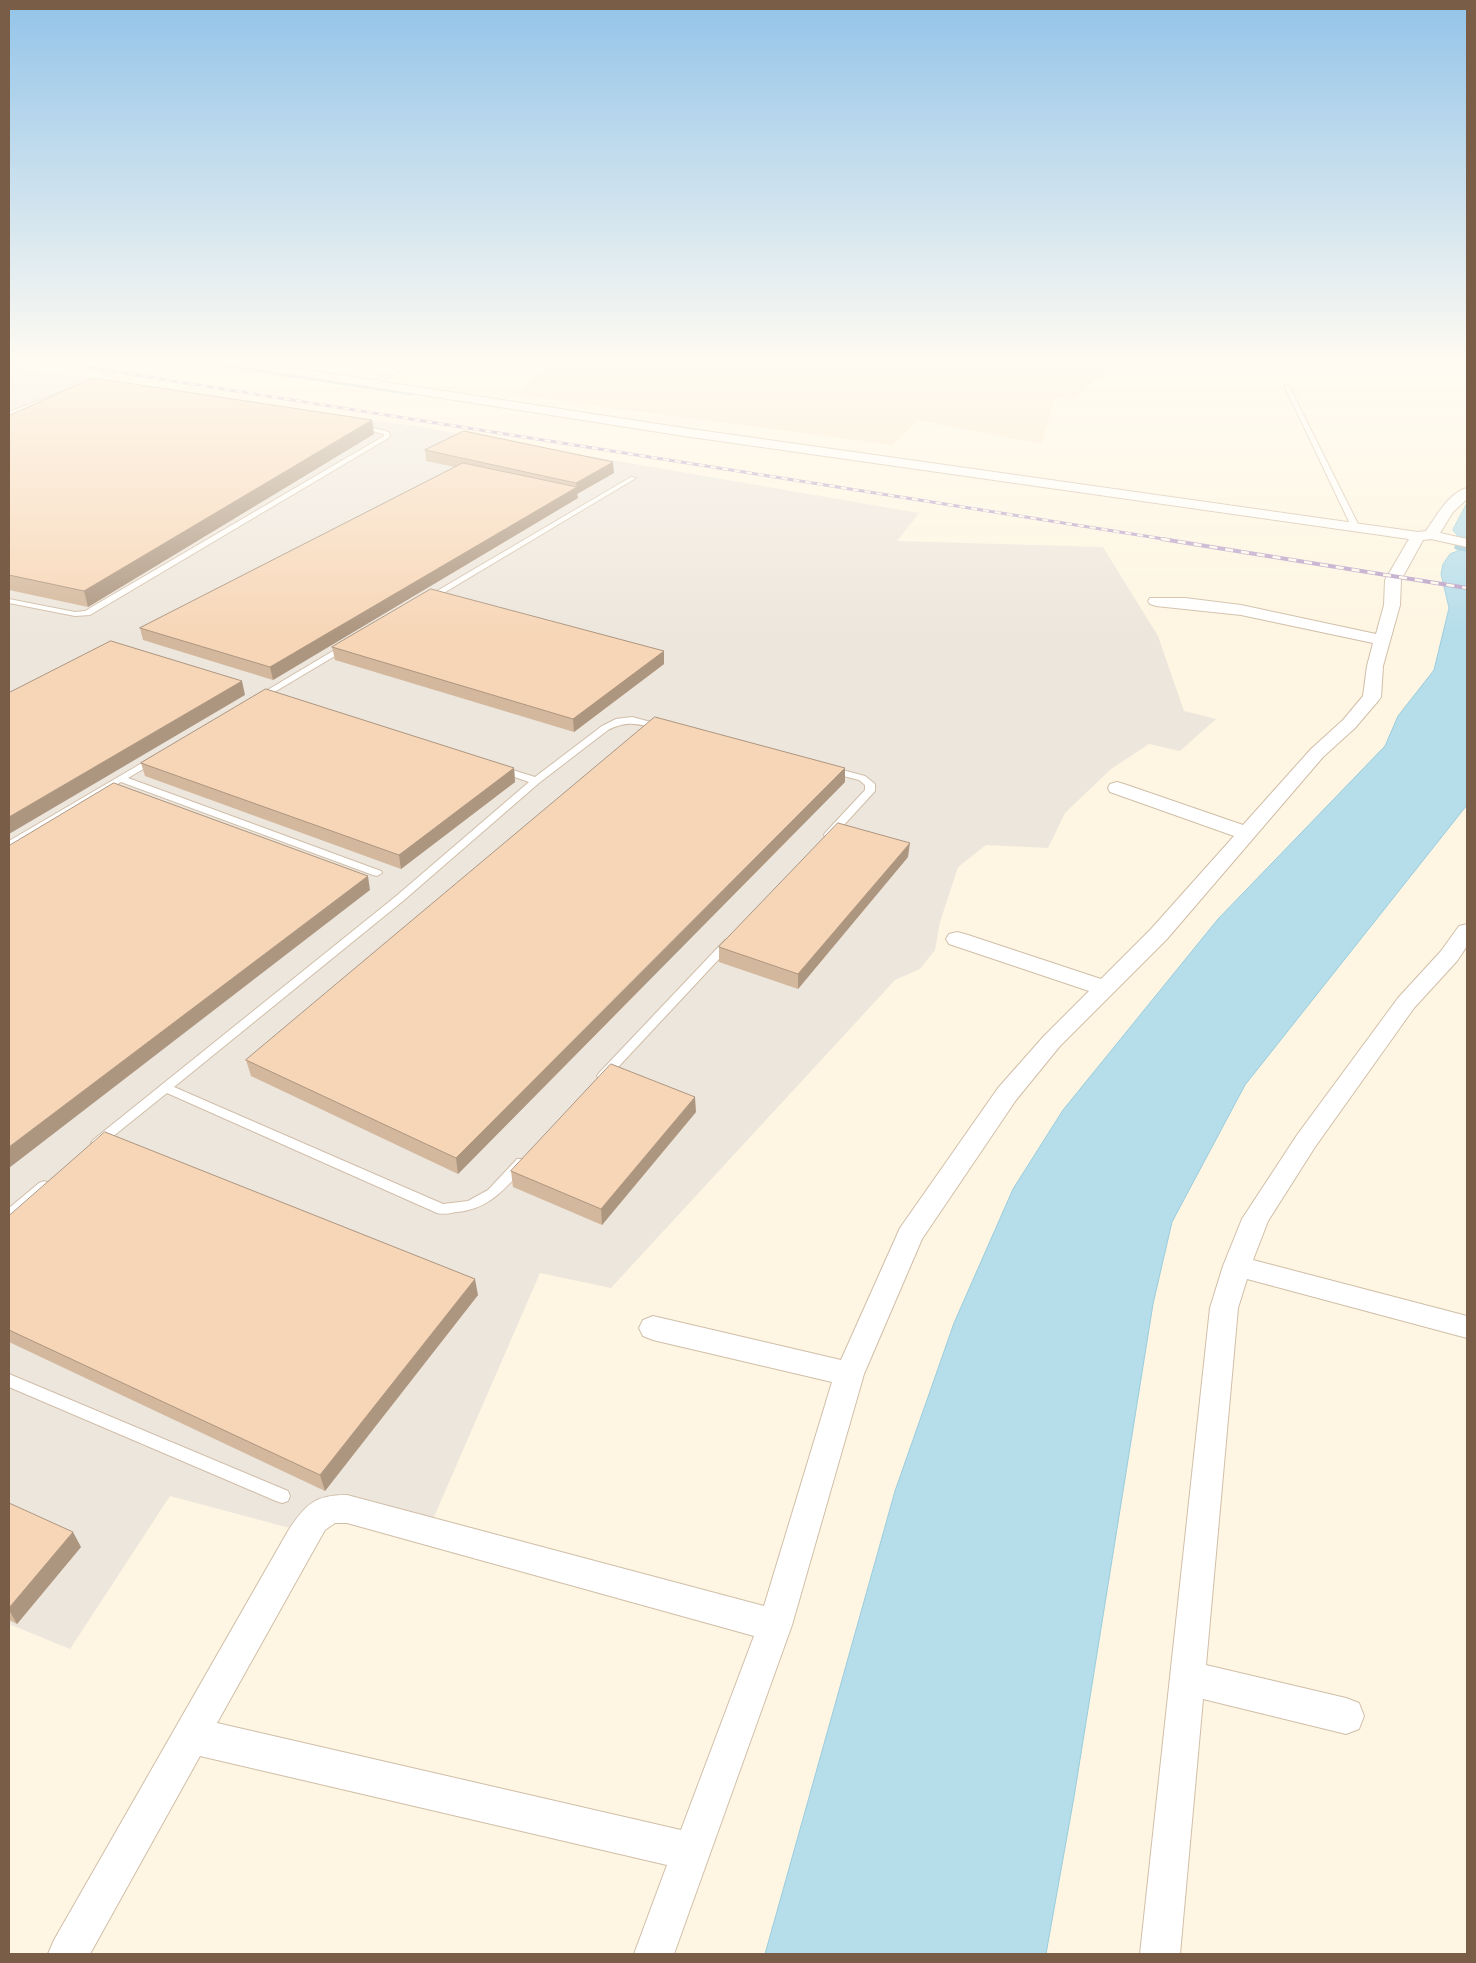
<!DOCTYPE html>
<style>
body{margin:0}
#map{position:relative;width:1476px;height:1963px;overflow:hidden;background:#fef6e2;font-family:"Roboto Condensed",sans-serif}
canvas{display:block}
.frame{position:absolute;inset:0;border:10px solid #795d46;pointer-events:none}
</style>
<div id="map">
<canvas width="1476" height="1963"></canvas>
<div class="frame"></div>
</div>
<script>
const c = document.querySelector('canvas').getContext('2d');
c.lineJoin = 'round';
function paint(path, color) {
  c.fillStyle = color;
  c.fill(path, 'evenodd');
}
function trace(path, color, width, dash) {
  c.strokeStyle = color;
  c.lineWidth = width;
  c.lineCap = dash ? 'butt' : 'round';
  c.setLineDash(dash || []);
  c.stroke(path);
}
const residential = new Path2D(`
 M554,359H1119L1073,400L1055,398L1042,444L918,420L892,445L515,395Z`);
const industrial = new Path2D(`
 M9,367L421,427L919,513L897,541L1103,547L1158,636L1184,711L1216,719L1180,751L1149,744L1111,769L1065,813L1048,848L986,845L958,867L940,922L935,950L920,969L895,980L611,1288L540,1273L430,1526L311,1502L297,1530L170,1496L70,1649L9,1624Z`);
const water = new Path2D(`
 M1467,503V805L1245,1085L1172,1222L1153,1304L1074,1797L1046,1954H765L895,1491L954,1323L1013,1189L1063,1110L1218,919L1385,746L1398,716L1434,670L1449,608L1441,574L1443,564L1450,554L1460,550L1461,540L1453,530Z`);
const streamFar1 = new Path2D(`
 M184,359L412,393`);
const stream = new Path2D(`
 M1457,547L1467,549`);
const service = new Path2D(`
 M413,359H420L373,386L368,385Z
 M1284,385L1289,386L1359,526L1358,528L1351,526Z
 M61,392L64,394L63,395L9,416V412Z
 M358,424L389,432L390,437L90,615L75,616L9,603V599L75,612L85,611L384,436V434L356,427V425Z
 M631,477L636,478L432,600L425,598Z
 M343,645L350,647L261,700H255L254,698Z
 M632,717L666,726L667,728L663,731C641,725 630,719 608,730L539,783L403,901L174,1087L443,1204L468,1201L488,1190L517,1159H527L528,1162L527,1165C505,1188 490,1209 457,1212C450,1213 444,1215 437,1213L167,1093L101,1146H93L91,1143L93,1140L395,897L529,782L497,771V767H503L535,777L602,726L616,719Z
 M154,756L159,759L157,761L128,778L381,871L382,873L377,876L373,875L121,782L9,848V841Z
 M831,767L865,776L875,784V791L833,837H825L824,835L825,833L865,790V785L859,780L828,772L826,770Z
 M729,939L734,942L733,944L607,1079H599L597,1076L599,1073L725,940Z
 M44,1181L49,1183L51,1186L49,1189L14,1219L9,1220V1208L39,1183Z
 M9,1374L288,1491L290,1496L288,1501L282,1503L276,1501L9,1387Z`);
const minor = new Path2D(`
 M208,359H236L684,428L1418,532L1426,531C1436,517 1449,492 1467,488V499L1453,512L1440,533L1467,539V547L1431,539L1423,540L1401,580L1400,605L1383,666L1381,697L1378,701L1355,728L1323,757L1167,939L1060,1046L1016,1100L922,1239L864,1374L792,1625L674,1954H634L667,1865L200,1756L90,1954H48L54,1940L288,1531C305,1505 314,1495 347,1495L764,1606L832,1382L653,1340L643,1336L639,1328L643,1320L653,1316L841,1360L900,1228L998,1088L1044,1036L1089,991L949,944L946,939L949,934L957,932L965,934L1101,979L1151,929L1234,836L1110,792L1108,788L1110,784L1117,782L1124,784L1243,825L1311,749L1343,720L1363,696L1367,666L1373,643L1241,615L1156,606L1150,604L1148,601L1150,598H1185L1241,605L1376,634L1384,605L1385,580L1409,539L684,436L213,362ZM335,1523H347L754,1636L681,1830L217,1723L312,1553L325,1530Z
 M1467,924V946L1457,961L1414,1008L1315,1147L1268,1221L1253,1260L1467,1316V1338L1247,1279L1238,1308L1206,1665L1346,1698L1359,1703L1364,1716L1359,1729L1346,1734L1203,1699L1180,1954H1140L1210,1308L1223,1266L1242,1219L1297,1135L1398,998L1441,951L1459,926Z`);
const railFar1 = new Path2D(`
 M35,359L1170,540`);
const rail = new Path2D(`
 M1162,539L1467,588`);
const wall = new Path2D(`
 M9,416L372,420L374,434L88,607L9,590Z
 M425,450L614,473L577,494L578,498L273,680L143,640L140,628L455,467L426,461Z
 M332,647L664,664L574,732L335,660Z
 M141,763L514,768L515,782L401,869L145,776Z
 M845,782L458,1174L251,1076L246,1060Z
 M908,857L798,989L719,962V947Z
 M696,1112L602,1225L513,1187L511,1171Z
 M9,1216L478,1295L325,1491L9,1342Z
 M9,1503L81,1547L17,1624L9,1620Z`);
const shadedWall = new Path2D(`
 M372,420L374,434L88,607L84,591Z
 M613,462L614,473L577,494L578,498L273,680L270,667L577,487L576,483Z
 M664,651V664L574,732L573,719Z
 M242,681L245,695L9,834V817Z
 M514,768L515,782L401,869L399,855Z
 M845,768V782L458,1174L456,1158Z
 M910,843L908,857L798,989V974Z
 M368,876L370,890L9,1168V1147Z
 M695,1097L696,1112L602,1225L601,1209Z
 M475,1279L478,1295L325,1491L320,1475Z
 M73,1532L81,1547L17,1624L9,1610V1608Z`);
const building = new Path2D(`
 M93,378L372,420L84,591L9,575V416Z
 M464,431L613,462L576,483L425,450Z
 M463,463L577,487L270,667L140,628Z
 M431,589L664,651L573,719L332,647Z
 M111,641L242,681L9,817V693Z
 M266,689L514,768L399,855L141,763Z
 M655,717L845,768L456,1158L246,1060Z
 M114,783L368,876L9,1147V846Z
 M838,823L910,843L798,974L719,947Z
 M611,1064L695,1097L601,1209L511,1171Z
 M105,1132L475,1279L320,1475L9,1330V1216Z
 M9,1503L73,1532L9,1608Z`);
paint(residential, '#f7e9d0');
paint(industrial, '#ede6dd');
paint(water, '#b5ddea');
trace(water, '#9accdd', 1);
trace(streamFar1, '#9accdd', 4.5);
trace(stream, '#9accdd', 5.5);
trace(service, '#d1bea8', 2);
trace(minor, '#d1bea8', 2);
paint(service, '#fff');
paint(minor, '#fff');
trace(railFar1, '#baa0c9', 3);
trace(rail, '#baa0c9', 4);
trace(railFar1, '#fff9eb', 2, [6]);
trace(rail, '#fff9eb', 2.5, [8]);
paint(wall, '#d4b89d');
paint(shadedWall, '#ad9680');
paint(building, '#f7d6b7');
trace(building, '#ad9680', 1);
const sky = c.createLinearGradient(0, 0, 0, 634);
sky.addColorStop(0, '#93c4e9');
sky.addColorStop(0.57, '#fffbf2');
sky.addColorStop(1, '#fffbf200');
c.fillStyle = sky;
c.fillRect(0, 0, 1476, 634);
</script>
